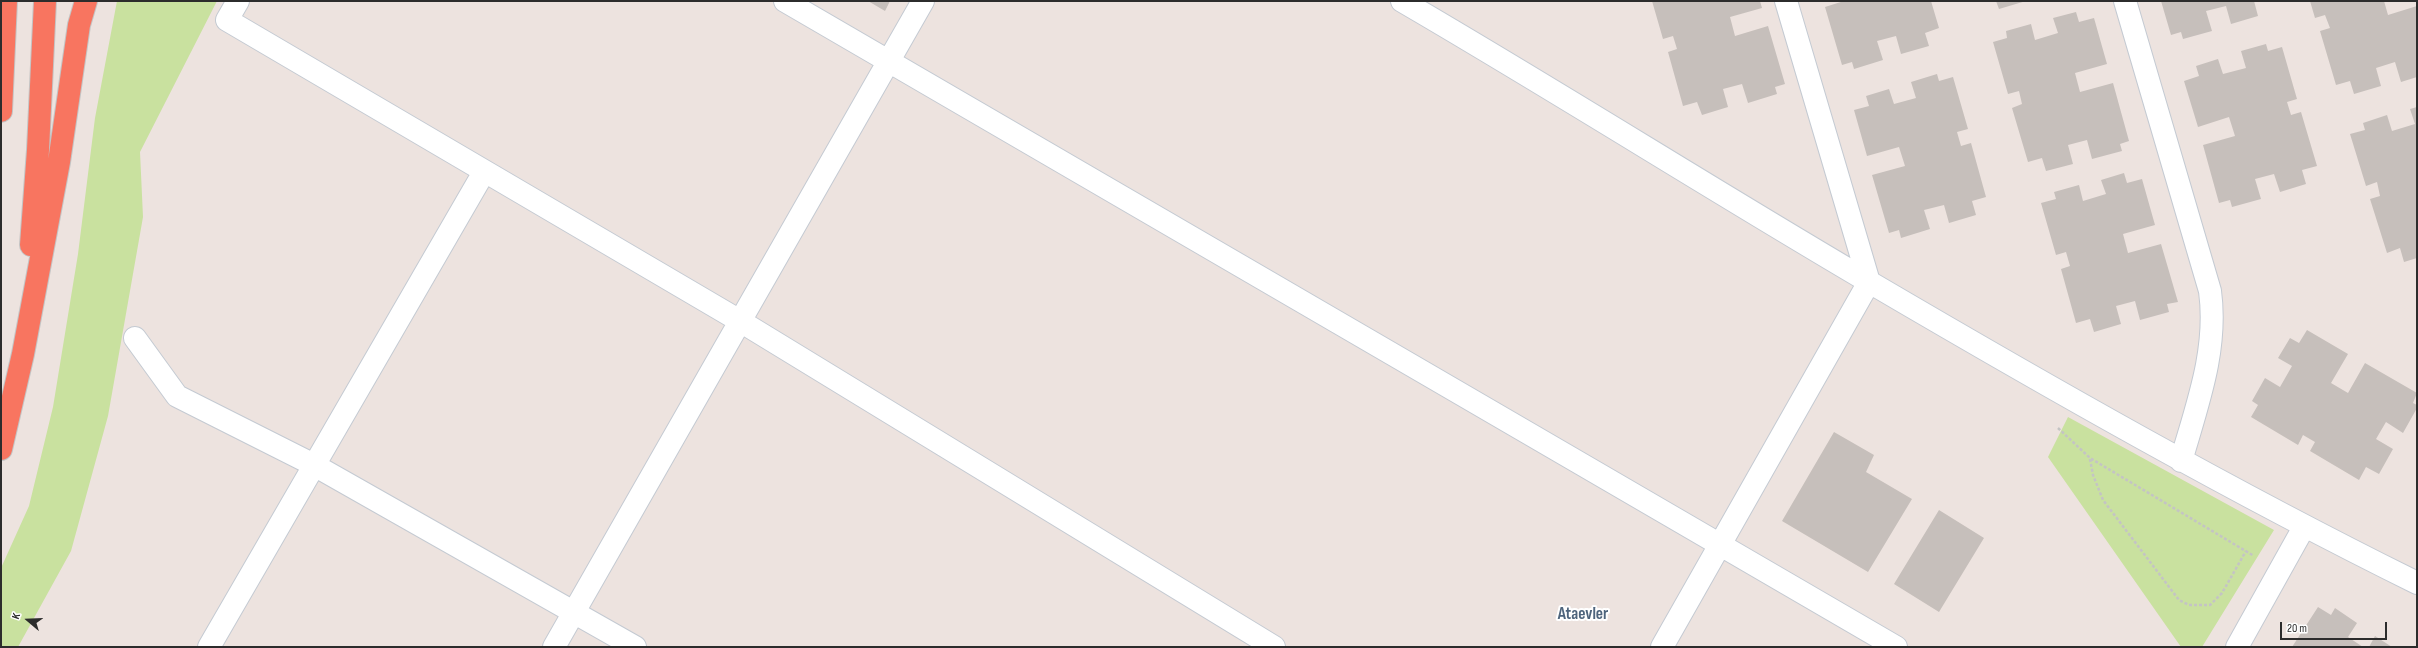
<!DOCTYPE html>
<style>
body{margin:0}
#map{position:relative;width:2418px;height:648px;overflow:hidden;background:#ede3df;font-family:"Sofia Sans Condensed",sans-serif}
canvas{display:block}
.frame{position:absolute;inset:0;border:2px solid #2c2c2c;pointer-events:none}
.north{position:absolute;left:8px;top:600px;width:40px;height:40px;-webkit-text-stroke:3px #fff;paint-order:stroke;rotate:289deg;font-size:11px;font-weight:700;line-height:16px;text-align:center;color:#2c2c2c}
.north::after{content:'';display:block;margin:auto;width:14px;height:18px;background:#2c2c2c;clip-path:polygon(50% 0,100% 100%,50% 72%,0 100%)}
.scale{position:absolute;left:2280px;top:622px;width:107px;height:18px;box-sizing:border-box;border:2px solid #2c2c2c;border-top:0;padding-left:5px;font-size:12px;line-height:14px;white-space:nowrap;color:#2c2c2c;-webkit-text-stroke:3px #fff;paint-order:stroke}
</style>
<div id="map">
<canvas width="2418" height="648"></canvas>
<div class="frame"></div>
<div class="north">K</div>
<div class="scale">20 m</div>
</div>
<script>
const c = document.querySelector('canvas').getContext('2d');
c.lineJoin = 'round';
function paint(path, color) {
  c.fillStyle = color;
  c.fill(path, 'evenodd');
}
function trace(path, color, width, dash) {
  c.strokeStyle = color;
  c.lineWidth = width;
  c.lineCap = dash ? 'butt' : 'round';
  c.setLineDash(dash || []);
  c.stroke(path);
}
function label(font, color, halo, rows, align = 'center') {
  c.font = font + ' "Sofia Sans Condensed",sans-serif';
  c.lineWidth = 4;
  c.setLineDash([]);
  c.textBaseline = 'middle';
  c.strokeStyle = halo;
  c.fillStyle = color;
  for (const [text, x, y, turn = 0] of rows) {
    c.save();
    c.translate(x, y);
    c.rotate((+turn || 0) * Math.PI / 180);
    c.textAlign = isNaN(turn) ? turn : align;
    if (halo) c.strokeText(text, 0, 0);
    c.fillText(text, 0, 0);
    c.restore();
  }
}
const green = new Path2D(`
 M117,1H217L140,152L143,217L108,416L71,551L18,647H1V568L29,506L53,407L78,254L95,118Z
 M2068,417L2274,530L2202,647H2181L2048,457Z`);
const building = new Path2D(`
 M868,1H890L885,11Z
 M1652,1H1760L1762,8L1730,17L1735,36L1768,26L1785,84L1775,87L1777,94L1748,103L1742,84L1723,89L1728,107L1702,115L1697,102L1683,106L1668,52L1677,49L1673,36L1663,39Z
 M1844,1H1931L1939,28L1925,33L1929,46L1901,54L1896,36L1877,41L1883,60L1854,69L1852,62L1842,65L1825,7Z
 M1996,1H2026L1999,9Z
 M2161,1H2254L2258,16L2231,24L2226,6L2206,11L2212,31L2183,39L2181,32L2171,35Z
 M2310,1H2384L2388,15L2417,6V77L2401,82L2395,62L2376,68L2381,86L2354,94L2350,81L2336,85L2320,31L2330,28L2325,15L2315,18Z
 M2076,12L2079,22L2094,18L2107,64L2075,73L2080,92L2113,83L2129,141L2120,144L2122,151L2092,159L2087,140L2068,145L2073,164L2046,171L2042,158L2028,162L2012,108L2022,104L2019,91L2008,94L1993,42L2007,38L2006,31L2031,24L2035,40L2058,33L2053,18Z
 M2266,44L2268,51L2282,47L2297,99L2287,102L2291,115L2301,112L2317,166L2302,170L2306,184L2280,192L2274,174L2255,179L2261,199L2232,207L2230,200L2219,203L2203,145L2235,136L2229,117L2198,127L2184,81L2199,76L2196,66L2218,59L2223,74L2246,68L2241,51Z
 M1937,74L1939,81L1953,77L1968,129L1957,132L1961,146L1971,143L1986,197L1972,201L1976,215L1949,223L1944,205L1924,210L1930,229L1901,238L1899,230L1889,233L1872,175L1905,166L1899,147L1867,156L1854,110L1869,106L1866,96L1889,89L1894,104L1916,98L1911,82Z
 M2417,107V258L2404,262L2400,248L2387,253L2370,199L2380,196L2377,182L2366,186L2350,134L2365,130L2363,123L2387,115L2392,131L2415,124L2410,109Z
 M2124,173L2127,183L2142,179L2155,225L2123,234L2128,253L2161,244L2178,302L2167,304L2169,312L2140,320L2135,301L2116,306L2121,324L2094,332L2090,319L2076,323L2061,269L2070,266L2066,252L2056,255L2041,203L2056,199L2054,192L2079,185L2083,201L2106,194L2101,180Z
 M2307,330L2348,354L2331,383L2348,393L2365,363L2417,393L2413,403L2417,405V408L2403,433L2386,422L2376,439L2393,449L2379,474L2366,467L2359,480L2310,451L2315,442L2303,435L2298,445L2251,417L2258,405L2252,401L2265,378L2280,387L2292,366L2278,358L2290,338L2299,343Z
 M1834,432L1874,455L1866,472L1912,499L1868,572L1782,521Z
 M1939,510L1984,538L1939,612L1894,584Z
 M2318,607L2331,615L2335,608L2357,623L2348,637L2363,647H2292Z
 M2375,636L2392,647H2369Z`);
const path = new Path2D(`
 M2058,428L2090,458L2254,556
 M2090,459L2093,475L2103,500L2179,600L2189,605H2210L2222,593L2246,551`);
const minor = new Path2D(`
 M238,1L227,20L740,321L1274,647
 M785,1L1896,647
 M1402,1C1560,93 1714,191 1871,283C2050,388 2231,491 2417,583
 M2125,1L2210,291C2218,350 2197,405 2181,461
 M135,338L177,396L314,465L635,647
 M209,647L484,172
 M554,647L923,1
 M1662,647L1869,282L1786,1
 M2237,647L2304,527`);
const highway = new Path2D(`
 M1,111L6,1
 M31,245L38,150L45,1
 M1,449L23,354L59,162L79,25L86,1`);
const districtNames = [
 ["Ataevler",1583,615]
];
paint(green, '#c9e19f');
paint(building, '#c6bfbb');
trace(minor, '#c4cad2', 24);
trace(highway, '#c4c4c4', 24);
trace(path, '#c4c4c4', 2.5, [3, 2]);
trace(minor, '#fff', 22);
trace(highway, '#f87560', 22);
label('bold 17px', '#4e647c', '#fff', districtNames);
</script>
